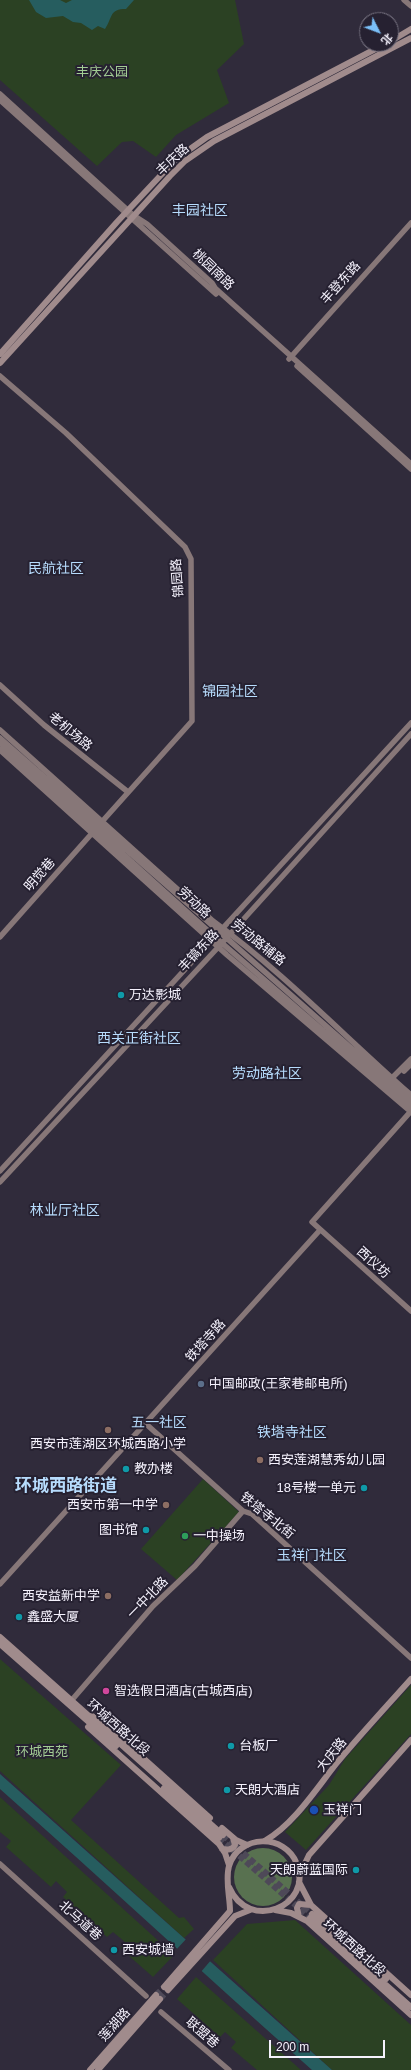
<!DOCTYPE html>
<meta charset="utf-8">
<style>
body{margin:0}
#map{position:relative;width:411px;height:2070px;overflow:hidden;background:#302b3b;font-family:Helvetica,"Noto Sans SC",sans-serif}
canvas{display:block}
.north{position:absolute;left:359px;top:12px;width:40px;height:40px;box-sizing:border-box;background:#262131;border:1px solid #797583;border-radius:50%;rotate:132deg;font-size:11px;font-weight:700;line-height:16px;text-align:center;color:#f5f2fd}
.north::after{content:'';display:block;margin:auto;width:14px;height:18px;background:#7abff8;clip-path:polygon(50% 0,100% 100%,50% 72%,0 100%)}
.scale{position:absolute;left:269px;top:2040px;width:116px;height:18px;box-sizing:border-box;border:2px solid #f5f2fd;border-top:0;padding-left:5px;font-size:12px;line-height:14px;white-space:nowrap;color:#f5f2fd;-webkit-text-stroke:3px #262131;paint-order:stroke}
</style>
<div id="map">
<canvas width="411" height="2070"></canvas>
<div class="north">北</div>
<div class="scale">200 m</div>
</div>
<script>
const c = document.querySelector('canvas').getContext('2d');
c.lineJoin = 'round';
function paint(path, color) {
  c.fillStyle = color;
  c.fill(path, 'evenodd');
}
function trace(path, color, width, dash) {
  c.strokeStyle = color;
  c.lineWidth = width;
  c.lineCap = dash ? 'butt' : 'round';
  c.setLineDash(dash || []);
  c.stroke(path);
}
function label(font, color, halo, rows, align = 'center') {
  c.font = font + ' Helvetica,"Noto Sans SC",sans-serif';
  c.lineWidth = 4;
  c.setLineDash([]);
  c.textBaseline = 'middle';
  c.strokeStyle = halo;
  c.fillStyle = color;
  for (const [text, x, y, turn = 0] of rows) {
    c.save();
    c.translate(x, y);
    c.rotate((+turn || 0) * Math.PI / 180);
    c.textAlign = isNaN(turn) ? turn : align;
    if (halo) c.strokeText(text, 0, 0);
    c.fillText(text, 0, 0);
    c.restore();
  }
}
const green = new Path2D(`
 M0,0H235L244,44L217,70L229,103L176,135L156,157L133,141L122,142L97,166L0,80Z
 M203,1479L239,1512L177,1580L141,1549Z
 M0,1659L121,1765L71,1820L179,1918L184,1917L194,1929L184,1938L0,1771Z
 M411,1685V1734L306,1850L285,1832L329,1785L345,1759Z
 M0,1797L174,1955L153,1977L120,1948L125,1942L113,1932L107,1937L63,1897L67,1892L56,1881L51,1887L6,1847L11,1841L0,1832Z
 M295,1920L411,2025V2070H332L213,1960L247,1924Z
 M196,1977L301,2070H257L231,2048L236,2042L225,2032L220,2037L177,1999Z`);
const forest = new Path2D(`
 M234 1877a29 29 0 1 1 58 0a29 29 0 1 1-58 0Z`);
const water = new Path2D(`
 M29,0H60L66,3L72,0H134L126,9C109,9 113,17 105,29L98,26L92,30L81,23L73,22L63,16L46,18L36,12Z
 M0,1774L332,2070H312C207,1977 105,1882 0,1789Z`);
const pier = new Path2D(`
 M188,1937L212,1959L200,1973L175,1951Z`);
const primaryTunnel = new Path2D(`
 M223,1835L312,1914
 M219,1838L310,1918
 M156,1995L164,1987
 M160,1999L168,1990`);
const secondary = new Path2D(`
 M404,0L411,6
 M0,94L133,215L147,224L212,283L215,288L411,464
 M0,100L216,294
 M289,359L411,223
 M297,366L411,469
 M0,376L66,433L185,547L191,559L192,721L99,825
 M0,685L44,725L128,792
 M0,730L213,921C284,973 345,1037 411,1095
 M0,738L411,1101
 M0,743L215,937L411,1107
 M0,750L227,955L411,1112
 M0,937L94,831
 M404,1071L411,1064
 M390,1080L411,1059
 M411,1111L312,1222L411,1311
 M0,1171L411,723
 M0,1182L223,942L411,734
 M145,1423L243,1511L252,1514L411,1658
 M0,1584L320,1230
 M71,1701L153,1606L195,1566L243,1511
 M0,1864L146,1996
 M161,2012L229,2070`);
const primary = new Path2D(`
 M391,41L411,29
 M0,354L117,222L176,159L207,137L385,44
 M0,363L170,176L185,161L214,141L411,38
 M0,1637L223,1835
 M0,1644L116,1746
 M92,1716L104,1723L210,1818
 M88,1727L219,1844L225,1853L229,1865
 M164,1788L219,1838
 M222,1828L236,1840L247,1845
 M266,1840C293,1825 317,1788 336,1764C360,1735 386,1707 411,1679
 M222,1849C228,1850 232,1850 235,1845L233,1838
 M299,1876L309,1855L411,1740
 M299,1882L311,1905L411,1995
 M275,1910L291,1913L307,1921L411,2015
 M312,1914L386,1979
 M299,1917L297,1908L299,1904L311,1905
 M310,1918L411,2007
 M164,1987L230,1911C230,1897 225,1880 229,1866C239,1834 285,1833 297,1864C313,1906 249,1933 229,1887
 M168,1990L235,1916L250,1910
 M90,2070L156,1995
 M98,2070L160,1999`);
const markers = [
 [121,995,4,"#0f9aa8"],
 [201,1384,4,"#5c6f8a"],
 [108,1430,4,"#8d6e63"],
 [260,1460,4,"#8d6e63"],
 [126,1469,4,"#0f9aa8"],
 [364,1488,4,"#0f9aa8"],
 [166,1505,4,"#8d6e63"],
 [146,1530,4,"#0f9aa8"],
 [185,1536,4,"#2e9e5b"],
 [108,1596,4,"#8d6e63"],
 [19,1617,4,"#0f9aa8"],
 [106,1691,4,"#d1479c"],
 [231,1746,4,"#0f9aa8"],
 [227,1790,4,"#0f9aa8"],
 [314,1810,5,"#1a4fb4"],
 [356,1870,4,"#0f9aa8"],
 [114,1950,4,"#0f9aa8"]
];
const parkNames = [
 ["丰庆公园",102,72],
 ["环城西苑",42,1752]
];
const streetNames = [
 ["丰庆路",173,160,-43],
 ["桃园南路",213,270,44],
 ["丰登东路",341,283,-48],
 ["锦园路",178,578,-94],
 ["老机场路",70,732,40],
 ["明觉巷",40,875,-49],
 ["劳动路",194,903,43],
 ["劳动路辅路",258,943,39],
 ["丰镐东路",199,951,-47],
 ["西仪坊",373,1263,42],
 ["铁塔寺路",206,1341,-48],
 ["铁塔寺北街",267,1516,39],
 ["一中北路",148,1598,-46],
 ["环城西路北段",118,1728,41],
 ["大庆路",332,1755,-51],
 ["北马道巷",80,1921,42],
 ["环城西路北段",354,1948,42],
 ["莲湖路",115,2025,-48],
 ["联盟巷",202,2033,41]
];
const poiNames = [
 ["万达影城",129,995],
 ["中国邮政(王家巷邮电所)",209,1384],
 ["西安市莲湖区环城西路小学",108,1444,"center"],
 ["西安莲湖慧秀幼儿园",268,1460],
 ["教办楼",134,1469],
 ["18号楼一单元",356,1488,"right"],
 ["西安市第一中学",158,1505,"right"],
 ["图书馆",138,1530,"right"],
 ["一中操场",193,1536],
 ["西安益新中学",100,1596,"right"],
 ["鑫盛大厦",27,1617],
 ["智选假日酒店(古城西店)",114,1691],
 ["台板厂",239,1746],
 ["天朗大酒店",235,1790],
 ["玉祥门",323,1810],
 ["天朗蔚蓝国际",348,1870,"right"],
 ["西安城墙",122,1950]
];
const neighbourhoodNames = [
 ["丰园社区",200,211],
 ["民航社区",56,569],
 ["锦园社区",230,692],
 ["西关正街社区",139,1039],
 ["劳动路社区",267,1074],
 ["林业厅社区",65,1211],
 ["五一社区",159,1423],
 ["铁塔寺社区",292,1433],
 ["玉祥门社区",312,1556]
];
const districtNames = [
 ["环城西路街道",66,1486]
];
paint(green, '#2b4123');
paint(forest, '#587150');
paint(water, '#265d5f');
paint(pier, '#302b3b');
trace(primaryTunnel, '#4e4958', 6, [6, 3]);
trace(secondary, '#877778', 5.5);
trace(primary, '#a08b8c', 6);
for (const [x, y, r, color] of markers) {
  const dot = new Path2D();
  dot.arc(x, y, r, 0, 2 * Math.PI);
  c.fillStyle = color;
  c.fill(dot);
  trace(dot, '#262131', 1.5);
}
label('13px', '#a2cc94', '#262131', parkNames);
label('13px', '#f5f2fd', '#262131', streetNames);
label('13px', '#f5f2fd', '#262131', poiNames, 'left');
label('14px', '#b7dcfd', '#262131', neighbourhoodNames);
label('bold 17px', '#b7dcfd', '#262131', districtNames);
</script>
